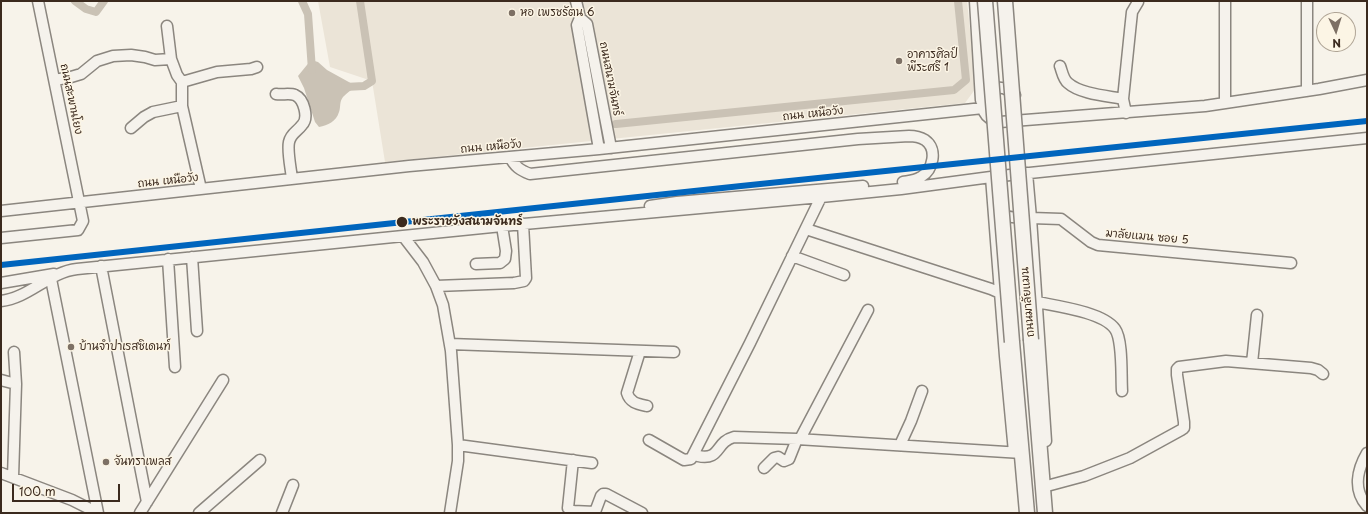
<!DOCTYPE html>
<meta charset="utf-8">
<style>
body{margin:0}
#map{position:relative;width:1368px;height:514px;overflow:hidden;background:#f7f3ea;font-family:"Playpen Sans",sans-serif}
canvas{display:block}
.frame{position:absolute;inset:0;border:2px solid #3b2a1e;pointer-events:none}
.north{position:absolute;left:1316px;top:12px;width:40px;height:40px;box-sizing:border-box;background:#fcf5e5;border:1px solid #afa495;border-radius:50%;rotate:176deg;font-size:11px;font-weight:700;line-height:16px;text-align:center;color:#3b2a1e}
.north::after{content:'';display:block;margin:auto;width:14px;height:18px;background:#7d7065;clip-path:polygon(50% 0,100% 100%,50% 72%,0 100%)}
.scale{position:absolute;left:12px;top:484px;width:108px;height:18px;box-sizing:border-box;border:2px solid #3b2a1e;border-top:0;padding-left:5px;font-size:12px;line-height:14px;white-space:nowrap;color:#3b2a1e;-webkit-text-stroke:3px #fcf5e5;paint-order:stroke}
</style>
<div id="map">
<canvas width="1368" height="514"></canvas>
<div class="frame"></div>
<div class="north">N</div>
<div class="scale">100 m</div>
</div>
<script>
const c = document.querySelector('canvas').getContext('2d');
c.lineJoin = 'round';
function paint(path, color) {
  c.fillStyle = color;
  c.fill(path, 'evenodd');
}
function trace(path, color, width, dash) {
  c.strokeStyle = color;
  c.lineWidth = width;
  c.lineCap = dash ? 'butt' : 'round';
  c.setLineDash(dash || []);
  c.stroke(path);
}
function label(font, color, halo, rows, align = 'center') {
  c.font = font + ' "Playpen Sans","Playpen Sans Thai",sans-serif';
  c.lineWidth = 3;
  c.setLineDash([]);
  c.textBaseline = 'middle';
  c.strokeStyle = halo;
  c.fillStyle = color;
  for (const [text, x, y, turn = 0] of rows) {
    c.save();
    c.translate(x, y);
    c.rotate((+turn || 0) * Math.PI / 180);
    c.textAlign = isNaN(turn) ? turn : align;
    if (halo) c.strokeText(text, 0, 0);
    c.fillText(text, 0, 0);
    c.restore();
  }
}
const built = new Path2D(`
 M318,1H967L976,88L965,103L385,162L372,81L330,67Z`);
const water = new Path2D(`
 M311,60L318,62L327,70L356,86C352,89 347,93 343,97C339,102 341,107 339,112C336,122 328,125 319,127L315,122L304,88L298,76Z`);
const canal = new Path2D(`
 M75,1L86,9L96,12L104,1
 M302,1L308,14L312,70
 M345,87L364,86L372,81L360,1
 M616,124L954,90L966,80L958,1`);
const minor = new Path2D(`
 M576,1L580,18
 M167,26L171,59L177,75L182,82V106L201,189
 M1060,66C1062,71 1063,79 1068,83C1080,94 1108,96 1123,99
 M55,80L71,77L81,74L97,61L113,56L131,55L145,57L155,60L171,59
 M182,82L217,72L251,69L257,67
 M1307,91V1
 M276,94C282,95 290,93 295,95C304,99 309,118 302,125C297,132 291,133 289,142C287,151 291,169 292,179
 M1015,95C988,70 966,117 1000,122L1205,106L1319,89L1367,80
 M1225,103V1
 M1126,113L1123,99L1130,31L1132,12L1138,2
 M131,128L144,117L153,112L182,106
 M599,149L577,25L580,18L587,24L611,148
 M510,157C515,167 520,170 530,174L858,139L909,136C915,136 920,137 925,140C938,149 933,170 921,177C915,181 909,181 903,182
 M1027,173L1031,218L1046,441
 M991,177L1005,356L1014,452
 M650,206L677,202L863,186
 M1,211L409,166L599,149L983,108
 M997,213C1006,217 1019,220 1027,213
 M1031,218L1061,219L1091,242L1098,245L1291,263
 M806,229L991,289L1000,293
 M403,236L423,262L436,286L443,305L451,351L458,445V461L450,513
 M1,238L78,230L83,221L38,1
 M792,256L844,275
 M192,257L197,331
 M168,259L175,367
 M476,264L500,263L505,259L506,251L502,226
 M101,266L147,502
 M51,279L98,513
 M1,283L54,274
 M436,286L514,283L524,281L526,278L523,224
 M1,301C29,298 49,272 77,269L502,226L821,197L901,189L991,177L1367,138
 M1037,302C1056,306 1103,312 1115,329C1123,340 1121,376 1122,391
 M450,344L674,352
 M640,351L627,393C630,403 638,404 647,406
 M1252,363L1257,315
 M1,380L16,384
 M800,439L868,310
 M649,440L684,460L691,459L750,343L821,197
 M458,445L592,463
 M900,445L911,421L922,391
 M1367,453C1357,470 1353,490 1367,506
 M698,456C721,461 715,442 734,437L797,439L1022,453
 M764,468L774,458L778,457L784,461L789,459L797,439
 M1,473L72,500L98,513
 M13,477L16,384L14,352
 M1043,487L1084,476L1130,458L1181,430L1184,428V422L1177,375V369L1179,367L1226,361L1311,368L1318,370L1323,374
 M573,511L595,512L601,496L603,494H606L642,513
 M140,513L223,380
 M199,513L260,460
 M282,513L293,485
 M572,513L573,511L568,508L573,460`);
const highway = new Path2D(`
 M977,1L983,100
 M1031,340L1045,513
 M1012,342L1027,513`);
const highwayBridge = new Path2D(`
 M985,1L1012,342
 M1005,1L1031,340`);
const rail1 = new Path2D(`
 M1,265L741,186L1367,121`);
const markers = [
 [512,13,4,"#7d7065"],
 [899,61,4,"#7d7065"],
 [402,222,6,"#3b2a1e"],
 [71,347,4,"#7d7065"],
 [106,462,4,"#7d7065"]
];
const poiNames = [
 ["หอ เพรชรัตน 6",520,13],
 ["อาคารศิลป์",907,55],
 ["พีระศรี 1",907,68],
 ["บ้านจำปาเรสซิเดนท์",79,347],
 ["จันทราเพลส",114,462]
];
const streetNames = [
 ["ถนนสนามจันทร์",610,79,79],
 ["ถนนสะพานโยง",71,99,78],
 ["ถนน เหนือวัง",813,114,-6],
 ["ถนน เหนือวัง",491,147,-5],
 ["ถนน เหนือวัง",168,181,-6],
 ["มาลัยแมน ซอย 5",1147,237,5],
 ["ถนนมาลัยแมน",1028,302,-95]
];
const stopNames = [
 ["พระราชวังสนามจันทร์",412,222]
];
paint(built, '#ebe4d7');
paint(water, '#cac2b5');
trace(canal, '#cac2b5', 8);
trace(minor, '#8b867f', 13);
trace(highway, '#8b867f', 17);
trace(minor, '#f5f2ec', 10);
trace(highway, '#f5f2ec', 14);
trace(highwayBridge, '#8b867f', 17, []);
trace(highwayBridge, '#f5f2ec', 14);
trace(rail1, '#0065bd', 6);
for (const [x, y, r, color] of markers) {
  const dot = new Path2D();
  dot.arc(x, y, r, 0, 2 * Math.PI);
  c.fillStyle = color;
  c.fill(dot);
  trace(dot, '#fcf5e5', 1.5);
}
label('11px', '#3b2a1e', '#fcf5e5', poiNames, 'left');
label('11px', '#3b2a1e', '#fcf5e5', streetNames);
label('bold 11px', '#3b2a1e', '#fcf5e5', stopNames, 'left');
</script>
